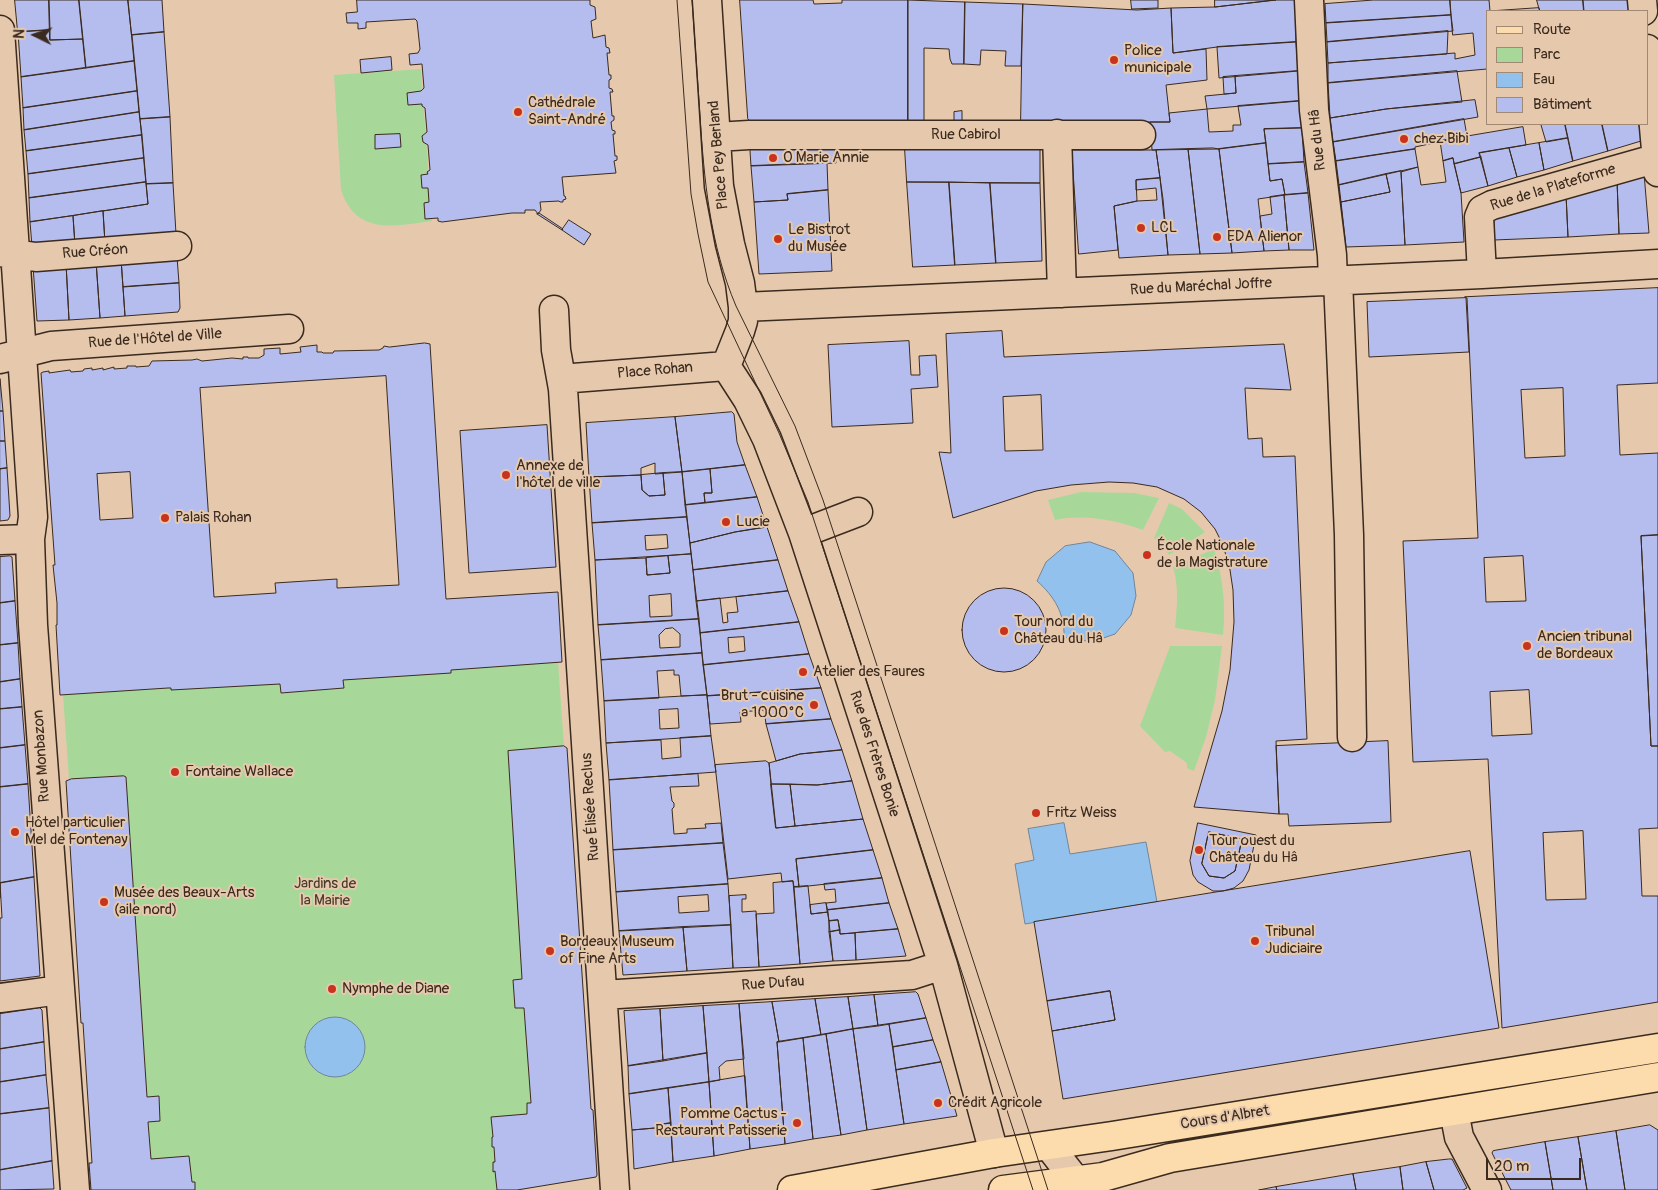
<!DOCTYPE html>
<meta charset="utf-8">
<style>
body{margin:0}
#map{position:relative;width:1658px;height:1190px;overflow:hidden;background:#e6c9ad;font-family:Pangolin,sans-serif}
canvas{display:block}
.legend{position:absolute;left:1486px;top:10px;width:162px;height:115px;box-sizing:border-box;background:#e6c9ad;border:1px solid #a28974;margin:0;padding:6px 9px;list-style:none;font-size:15px;color:#3b2a1e}
.legend li{display:flex;align-items:center;gap:10px;height:25px}
.legend b{width:25px;border:1px solid #a28974}
.north{position:absolute;left:10px;top:10px;width:50px;height:50px;-webkit-text-stroke:4px #e6c9ad;paint-order:stroke;rotate:274deg;font-size:14px;font-weight:700;line-height:20px;text-align:center;color:#3b2a1e}
.north::after{content:'';display:block;margin:auto;width:18px;height:22px;background:#3b2a1e;clip-path:polygon(50% 0,100% 100%,50% 72%,0 100%)}
.scale{position:absolute;left:1486px;top:1158px;width:95px;height:22px;box-sizing:border-box;border:2px solid #3b2a1e;border-top:0;padding-left:6px;font-size:15px;line-height:18px;white-space:nowrap;color:#3b2a1e;-webkit-text-stroke:4px #e6c9ad;paint-order:stroke}
</style>
<div id="map">
<canvas width="1658" height="1190"></canvas>
<ul class="legend">
<li><b style="height:6px;background:#fcdcac"></b>Route</li>
<li><b style="height:14px;background:#a8d899"></b>Parc</li>
<li><b style="height:14px;background:#93c1ed"></b>Eau</li>
<li><b style="height:14px;background:#b5bdee"></b>Bâtiment</li>
</ul>
<div class="north">N</div>
<div class="scale">20 m</div>
</div>
<script>
const c = document.querySelector('canvas').getContext('2d');
c.lineJoin = 'round';
function paint(path, color) {
  c.fillStyle = color;
  c.fill(path, 'evenodd');
}
function trace(path, color, width, dash) {
  c.strokeStyle = color;
  c.lineWidth = width;
  c.lineCap = dash ? 'butt' : 'round';
  c.setLineDash(dash || []);
  c.stroke(path);
}
function label(font, color, halo, rows, align = 'center') {
  c.font = font + ' Pangolin,sans-serif';
  c.lineWidth = 4;
  c.setLineDash([]);
  c.textBaseline = 'middle';
  c.strokeStyle = halo;
  c.fillStyle = color;
  for (const [text, x, y, turn = 0] of rows) {
    c.save();
    c.translate(x, y);
    c.rotate((+turn || 0) * Math.PI / 180);
    c.textAlign = isNaN(turn) ? turn : align;
    if (halo) c.strokeText(text, 0, 0);
    c.fillText(text, 0, 0);
    c.restore();
  }
}
const green = new Path2D(`
 M421,69L432,221C395,226 356,236 341,190L334,75Z
 M1081,492L1134,493L1159,498L1143,530C1115,520 1085,514 1055,520L1048,500Z
 M1169,503L1182,509L1205,532L1169,555L1160,543L1154,538Z
 M1214,549C1223,578 1226,605 1223,635L1175,628C1177,607 1179,587 1173,567Z
 M1170,646H1222L1215,700L1206,737L1194,771L1187,768V763L1170,751L1165,752L1140,726Z
 M558,662L564,746L508,751L522,979L513,980L515,1008H524L531,1103L527,1104V1114L491,1117L493,1137H492V1147H494L495,1162H493V1171H495L497,1190H195V1182H192L189,1156L151,1159L148,1122L160,1121L159,1096L147,1097L126,777L124,776L69,779L63,695L168,688H171L172,690L280,684L281,693L343,688V680L451,673V670Z`);
const water = new Path2D(`
 M1090,542L1115,551L1133,573L1136,596L1131,615L1115,634L1092,642L1064,637C1065,614 1054,596 1037,581L1046,562L1065,546Z
 M1064,823L1070,854L1146,842L1157,902L1025,924L1015,864L1034,860L1028,829Z
 M305 1047a30 30 0 1 1 60 0a30 30 0 1 1-60 0Z`);
const building = new Path2D(`
 M15,0H49L50,30L18,32Z
 M49,0H79L83,39L50,40Z
 M79,0H128L134,61L86,68Z
 M128,0H162L164,32L132,35Z
 M357,0H590V5L595,7L596,19L591,21L593,38L605,35L606,47L609,48L610,53H607L609,75H611V79L609,80V88L612,89L613,92H610L612,116H614V120L611,122L612,130L615,131V134H613L615,156H617V160L614,161L616,173L562,177L564,196H565L566,199L563,200V202H560L559,201L540,202L541,210L538,214L535,210H525V213H512L442,222L438,221V218L425,219L424,203L429,202L428,188H422L421,175L428,174L427,172L430,170L428,145L423,142L422,136L427,132L425,108L422,106V104L408,105L407,93L421,91L424,88L422,64L410,65L409,54L418,53L420,49L417,21L415,19L366,22V28L358,29V23H347L346,13L357,12Z
 M740,0H813L814,4L842,3V0H908V122H751L748,119Z
 M908,0L965,2L964,64H952L950,59L949,49L924,48V122H908Z
 M1131,0H1158V8L1132,9Z
 M1215,0H1276L1215,7Z
 M1275,0H1296V42L1217,47L1173,53L1171,8L1215,7Z
 M1374,0H1450L1451,15L1326,23L1325,4Z
 M1450,0H1489L1490,11H1487V69L1328,83V63L1455,53V59L1475,55L1473,33L1453,35Z
 M1537,0H1583L1584,11H1540Z
 M1583,0H1629L1630,11H1584Z
 M965,2L1023,4L1021,66H1005L1006,51L981,50L980,65L964,64Z
 M1023,4L1137,10L1171,8L1173,53L1206,49L1207,80L1166,85L1170,122H1021Z
 M1539,8L1540,11H1490Z
 M1451,15L1453,31L1327,42L1326,23Z
 M50,30V40L83,39L86,68L21,77L18,32Z
 M1448,31L1447,54L1328,63L1327,42Z
 M164,32L170,117L140,119L132,35Z
 M1296,42L1298,71L1219,78L1217,47Z
 M391,57L392,70L361,73L360,60Z
 M134,61L137,91L23,108L21,77Z
 M1298,71L1299,101L1207,109L1205,96L1236,93L1235,76Z
 M1457,71L1462,102L1386,109L1330,118L1328,83Z
 M1235,76L1236,93L1224,94L1223,77Z
 M137,91L139,112L24,130L23,108Z
 M1475,100L1478,117L1333,142L1330,118L1386,109Z
 M1299,101L1302,128L1264,129L1266,143L1219,149L1152,150L1150,122H1170L1169,113L1207,109L1209,132L1233,131V125H1241L1238,106Z
 M962,111V122H954V112Z
 M139,112L142,135L26,151L24,130Z
 M170,117L173,183L146,184L140,119Z
 M1464,119L1467,136L1415,147V149L1336,161L1333,142Z
 M1549,124H1565L1568,138L1546,142L1541,125Z
 M1565,124H1602L1608,151L1573,161Z
 M1602,124H1639L1641,141L1608,151Z
 M1523,127L1526,145L1479,153L1481,157L1454,164L1453,158L1443,161L1440,141Z
 M1302,128L1304,162L1268,164L1264,129Z
 M400,134L401,147L375,149V135Z
 M142,135L144,158L28,174L26,151Z
 M1568,138L1573,161L1544,170L1539,143Z
 M1266,143L1270,181L1282,179L1285,195L1258,199L1264,251L1232,253L1219,149Z
 M1539,143L1544,170L1517,177L1509,148Z
 M1213,148L1219,149L1232,253L1200,254L1188,149Z
 M1509,148L1517,177L1488,186L1479,153Z
 M752,149H835L836,163L751,166L750,151Z
 M905,149H1040V183L907,182Z
 M1188,149L1200,254L1168,255L1163,199L1156,150Z
 M1415,149L1418,167L1339,185L1336,161Z
 M1072,150H1156L1160,178L1136,180L1137,201L1114,206L1118,250L1079,254Z
 M1481,157L1488,186L1461,193L1454,164Z
 M144,158L146,182L29,198L28,174Z
 M1453,158L1461,193L1464,242L1405,245L1401,172L1418,167L1421,185L1446,182L1443,161Z
 M1304,162L1308,193L1285,195L1282,179L1270,181L1268,164Z
 M827,163L828,190L787,194L788,200L754,202L751,166Z
 M1401,171L1405,245L1346,247L1341,202L1390,192L1386,174Z
 M1644,173L1649,233L1619,234L1617,180Z
 M1386,174L1390,192L1341,202L1339,185Z
 M1160,178L1168,255L1119,258L1114,206L1137,201L1157,200L1156,188L1136,190V180Z
 M1617,180L1619,234L1568,237L1566,194Z
 M146,182L148,204L30,222L29,198Z
 M907,182H949L955,265L913,267Z
 M949,182L990,183L996,263L955,265Z
 M173,183L176,234L105,243L103,211L148,204L146,184Z
 M990,183H1040L1042,261L996,263Z
 M828,190L832,271L759,274L754,202L788,200L787,194Z
 M1308,193L1314,250H1289L1284,195Z
 M1566,194L1568,237L1494,240V215Z
 M1284,195L1289,250L1264,251L1260,216L1272,214L1270,197Z
 M103,211L105,243L75,245L73,216Z
 M539,213L563,229L562,230L537,214Z
 M73,216L75,245L32,246L30,222Z
 M569,220L591,234L584,245L562,230Z
 M177,257L179,283L123,287L121,259Z
 M121,259L125,316L100,318L96,261Z
 M96,261L100,318L69,320L66,263Z
 M66,263L69,320L37,321L33,266Z
 M179,283L180,308L178,312L125,316L123,287Z
 M1658,288V383L1617,385L1620,455L1658,453V535L1641,536L1651,746H1658V828L1639,829L1642,896H1658V1002L1502,1028L1488,759L1413,762L1403,541L1478,538L1467,298L1465,297ZM1563,388L1565,456L1525,458L1521,390ZM1523,556L1526,601L1486,602L1484,558ZM1529,690L1532,734L1492,736L1490,692ZM1583,831L1586,899L1546,900L1543,833Z
 M1466,298L1469,352L1369,357L1367,302Z
 M1002,331L1004,357L1284,344L1291,390L1245,388L1248,439L1262,438L1263,457L1295,456L1307,739L1276,741L1279,814L1194,807L1222,711L1230,670L1234,622L1233,590L1230,570L1223,545L1215,529L1201,512L1184,499L1157,487L1133,483L1109,482L1071,485L1036,491L953,518L939,452L951,453L946,334ZM1041,395L1043,450L1005,451L1003,397Z
 M909,341L911,375H920L919,356L936,355L938,387L911,389L913,423L832,427L828,345Z
 M425,343L430,344L446,599L558,592L562,662L451,670V673L343,680L344,688L281,693L280,684L171,690V688H168L60,695L56,625H57V603L53,565H55L41,373L43,372L49,371V373L70,370L71,372L83,371L84,369L92,368V370L103,368V370L114,367V369L127,368V366H136V367L149,366L152,361L192,360L197,359L202,361L232,358L243,359V357H248V358H259L264,355V349L280,348V354L301,352L300,347L317,345V352H322L323,353H333L334,351L379,350L383,348L384,346L389,347ZM386,376L399,585L337,588V579L275,583L276,593L214,597L200,388ZM130,472L133,518L100,520L97,474Z
 M0,379L3,411H0Z
 M0,411H3L5,441H0Z
 M732,412L734,414L737,442L745,465L682,472L675,417Z
 M675,417L682,472L655,474V463L641,468V475L589,477L586,423Z
 M547,425L556,567L469,573L460,431Z
 M0,441H5L7,468L0,469Z
 M745,465L757,497L705,503L704,493H712L710,469Z
 M7,468L10,516L8,520L0,521V469Z
 M710,469L712,493H704L705,503L685,505L682,472Z
 M682,472L687,517L592,523L589,477L641,475L642,490L649,496L665,495L663,473Z
 M663,473L665,495L649,496L642,490L641,475Z
 M757,497L767,527L735,532L690,543L685,505Z
 M687,517L691,554L595,560L592,523ZM667,535L668,548L646,550L645,536Z
 M767,527L778,560L693,570L690,543L735,532Z
 M1658,535V746H1651L1641,536Z
 M691,554L699,619L598,625L595,560L646,558L647,575L670,573L668,556ZM671,594L672,616L650,617L649,596Z
 M10,556L12,557L15,601L0,603V557Z
 M668,556L670,573L647,575L646,558Z
 M778,560L788,591L696,601L693,570Z
 M962 630a42 42 0 1 1 84 0a42 42 0 1 1-84 0Z
 M788,591L799,622L700,633L696,601L720,598L723,623L728,622L727,613L738,612L736,597Z
 M15,601L18,643L0,645V603Z
 M699,619L702,653L601,660L598,625ZM673,628L680,634V647L660,648L659,635L665,629Z
 M799,622L809,654L703,665L700,633ZM744,637L745,651L729,653L728,638Z
 M18,643L20,679L0,682V645Z
 M702,653L707,695L681,696L679,675H674V670L657,671L659,698L604,701L601,660Z
 M809,654L821,688L707,696L703,665Z
 M20,679L22,707L0,709V682Z
 M821,688L831,719L766,724L764,710L740,712L741,722L710,724L707,696Z
 M707,695L711,736L606,743L604,701ZM678,709L679,728L660,729L659,710Z
 M22,707L25,745L0,748V709Z
 M831,719L842,750L800,754L776,761L766,724Z
 M711,736L716,772L609,780L606,743L661,740L662,759L681,757L680,738Z
 M1388,741L1391,822L1289,826L1288,814H1279L1276,746Z
 M25,745L28,784L0,787V748Z
 M564,746L567,748L591,1109L593,1110L597,1175L596,1177L517,1190H497L495,1171L493,1172V1162H495L494,1147H492V1137H493L491,1117L527,1114V1103H531L524,1008H515L513,980L522,979L508,751Z
 M842,750L852,781L817,785L771,784L769,763L800,754Z
 M766,761L769,763L776,828L863,819L873,850L796,859L799,887H794L793,881L782,882L781,873L728,879L715,765Z
 M698,774L699,786L670,787L672,801L674,803V807L672,809L674,834L687,833V829L706,828L705,824L721,823L723,843L613,850L609,780Z
 M124,776L126,777L147,1097L159,1096L160,1121L148,1122L151,1159L189,1156L192,1182H195V1190H91L89,1163H92L83,1023H81L66,781L71,779Z
 M852,781L863,819L795,826L790,784L817,785Z
 M28,784L34,877L0,883V898V787Z
 M771,784H790L795,826L776,828Z
 M1198,823L1256,835L1249,870L1243,881L1234,888L1223,891H1213L1198,882L1193,875L1190,861ZM1209,832L1242,839L1235,871L1224,878L1209,876L1202,864Z
 M1209,832L1242,839L1235,871L1224,878L1209,876L1202,864Z
 M723,843L728,884L616,892L613,850Z
 M873,850L882,878L799,887L796,859Z
 M1470,851L1499,1028L1063,1099L1052,1031L1115,1020L1110,991L1047,1001L1034,922Z
 M34,877L40,976L0,981V918H2L0,883Z
 M882,878L889,903L827,910L826,903L836,902L835,889L825,890L824,884Z
 M793,881L800,964L759,967L756,914L774,913L773,883Z
 M728,884L731,925L619,931L616,892ZM708,895L709,911L679,913L678,897Z
 M808,886L811,914L828,912L833,961L800,964L794,887Z
 M746,895V899H742V912L756,911L759,967L733,968L729,896Z
 M826,903L828,912L811,914L810,905Z
 M889,903L898,929L840,934L838,920L829,921L827,910Z
 M838,920L840,930L829,932V921Z
 M731,925L733,968L687,971L683,927Z
 M683,927L687,971L623,975L619,931Z
 M898,929L906,956L856,960L855,933Z
 M840,930V934L855,933L856,960L833,961L829,932Z
 M1110,991L1115,1020L1052,1031L1047,1001Z
 M916,992L918,994L926,1018L878,1026L874,995Z
 M874,995L878,1026L853,1029L848,997Z
 M848,997L853,1029L821,1035L815,999Z
 M815,999L821,1035L779,1042L772,1002Z
 M772,1002L779,1042H777L785,1144L750,1149L739,1004Z
 M739,1004L744,1059L726,1061L719,1067L720,1080L709,1082L703,1006Z
 M703,1006L707,1053L663,1061L660,1009Z
 M40,1008L42,1010L44,1042L0,1049V1014Z
 M660,1009L663,1061L628,1066L624,1011Z
 M926,1018L933,1040L893,1047L889,1024Z
 M889,1024L904,1124L867,1130L853,1029Z
 M853,1029L867,1130L841,1135L826,1034Z
 M826,1034L841,1135L813,1139L803,1038Z
 M803,1038L813,1139L785,1144L777,1042Z
 M933,1040L941,1062L896,1070L893,1047Z
 M44,1042L46,1075L0,1082V1049Z
 M707,1053L709,1082L629,1094L628,1066Z
 M941,1062L957,1116L904,1124L896,1070Z
 M46,1075L49,1108L0,1114V1082Z
 M745,1076L750,1149L714,1156L709,1082Z
 M709,1082L714,1156L673,1162L668,1088Z
 M668,1088L671,1123L657,1125L655,1128L632,1130L629,1094Z
 M49,1108L52,1161L0,1170V1114Z
 M671,1123L673,1162L634,1169L632,1130L655,1128L657,1125Z
 M1650,1125L1658,1130V1190H1625L1616,1131Z
 M1616,1131L1625,1190H1587L1578,1137Z
 M1578,1137L1587,1190H1553L1545,1142Z
 M1545,1142L1553,1190H1511L1492,1153L1493,1151Z
 M1449,1159H1452L1467,1188L1463,1190H1434L1426,1162Z
 M52,1161L54,1189L0,1190V1170Z
 M1426,1162L1434,1190H1403L1400,1167Z
 M1400,1167L1403,1190H1356L1353,1174Z
 M1353,1174L1356,1190H1277L1276,1187Z
 M1276,1187L1277,1190H1259Z`);
const minor = new Path2D(`
 M707,0L719,186L730,244L740,283L743,307V321L740,331L726,366
 M1309,0L1314,110L1332,255L1333,281
 M1642,0L1643,11
 M0,30L33,517L30,539L33,625L75,1190
 M1647,49L1658,172
 M1057,134L1062,293
 M716,137L749,135H1141
 M0,252L36,257L177,246
 M1482,274L1479,217L1482,210L1492,205L1658,158
 M1338,280L1349,535L1352,737
 M743,307L1482,274L1658,264
 M554,310L556,350L563,389
 M0,359L51,346L289,329
 M726,366L748,400L767,439L803,533L943,965L994,1153
 M803,533L858,512
 M0,540L30,539
 M603,995L912,975L943,965
 M0,998L60,990
 M1454,1111L1459,1137L1487,1190
 M1049,1146L1077,1182L1080,1190
 M615,1190L563,389L565,383L573,378L726,366`);
const major = new Path2D(`
 M792,1190L994,1153L1112,1136L1658,1048
 M1003,1190L1103,1177L1170,1158L1658,1077`);
const tram = new Path2D(`
 M677,0L691,194L698,234L708,282L779,433L808,502L1033,1190
 M692,0C695,38 697,77 700,115C704,180 710,245 736,306L795,426L823,500L1048,1190`);
const markers = [
 [1114,60,5,"#c8321e"],
 [518,112,5,"#c8321e"],
 [1404,139,5,"#c8321e"],
 [773,158,5,"#c8321e"],
 [1141,228,5,"#c8321e"],
 [1217,237,5,"#c8321e"],
 [778,239,5,"#c8321e"],
 [506,475,5,"#c8321e"],
 [165,518,5,"#c8321e"],
 [726,522,5,"#c8321e"],
 [1147,555,5,"#c8321e"],
 [1004,631,5,"#c8321e"],
 [1527,646,5,"#c8321e"],
 [803,672,5,"#c8321e"],
 [814,705,5,"#c8321e"],
 [175,772,5,"#c8321e"],
 [1036,813,5,"#c8321e"],
 [15,832,5,"#c8321e"],
 [1199,850,5,"#c8321e"],
 [104,902,5,"#c8321e"],
 [1255,941,5,"#c8321e"],
 [550,951,5,"#c8321e"],
 [332,989,5,"#c8321e"],
 [938,1103,5,"#c8321e"],
 [797,1123,5,"#c8321e"]
];
const poiNames = [
 ["Police",1124,51],
 ["municipale",1124,68],
 ["Cathédrale",528,103],
 ["Saint-André",528,120],
 ["chez Bibi",1414,139],
 ["O Marie Annie",783,158],
 ["LCL",1151,228],
 ["Le Bistrot",788,230],
 ["du Musée",788,247],
 ["EDA Alienor",1227,237],
 ["Annexe de",516,466],
 ["l'hôtel de ville",516,483],
 ["Palais Rohan",175,518],
 ["Lucie",736,522],
 ["École Nationale",1157,546],
 ["de la Magistrature",1157,563],
 ["Tour nord du",1014,622],
 ["Château du Hâ",1014,639],
 ["Ancien tribunal",1537,637],
 ["de Bordeaux",1537,654],
 ["Atelier des Faures",813,672],
 ["Brut - cuisine",804,696,"right"],
 ["a 1000°C",804,713,"right"],
 ["Fontaine Wallace",185,772],
 ["Fritz Weiss",1046,813],
 ["Hôtel particulier",25,823],
 ["Mel de Fontenay",25,840],
 ["Tour ouest du",1209,841],
 ["Château du Hâ",1209,858],
 ["Musée des Beaux-Arts",114,893],
 ["(aile nord)",114,910],
 ["Tribunal",1265,932],
 ["Judiciaire",1265,949],
 ["Bordeaux Museum",560,942],
 ["of Fine Arts",560,959],
 ["Nymphe de Diane",342,989],
 ["Crédit Agricole",948,1103],
 ["Pomme Cactus -",787,1114,"right"],
 ["Restaurant Patisserie",787,1131,"right"]
];
const streetNames = [
 ["Rue Cabirol",966,135],
 ["Rue du Hâ",1318,140,-96],
 ["Place Pey Berland",719,155,-95],
 ["Rue de la Plateforme",1553,188,-17],
 ["Rue Créon",95,252,-4],
 ["Rue du Maréchal Joffre",1201,287,-3],
 ["Rue de l'Hôtel de Ville",155,339,-4],
 ["Place Rohan",655,371,-5],
 ["Rue des Frères Bonie",874,754,72],
 ["Rue Monbazon",42,756,-94],
 ["Rue Élisée Reclus",591,807,-94],
 ["Rue Dufau",773,984,-4],
 ["Cours d'Albret",1225,1118,-9]
];
const parkNames = [
 ["Jardins de",325,884],
 ["la Mairie",325,901]
];
paint(green, '#a8d899');
paint(water, '#93c1ed');
trace(water, '#70859a', 1);
paint(building, '#b5bdee');
trace(building, '#3b2a1e', 1);
trace(minor, '#3b2a1e', 31);
trace(major, '#3b2a1e', 31);
trace(minor, '#e6c9ad', 28);
trace(major, '#fcdcac', 28);
trace(tram, '#3b2a1e', 1);
for (const [x, y, r, color] of markers) {
  const dot = new Path2D();
  dot.arc(x, y, r, 0, 2 * Math.PI);
  c.fillStyle = color;
  c.fill(dot);
  trace(dot, '#e6c9ad', 2);
}
label('15px', '#3b2a1e', '#e6c9ad', poiNames, 'left');
label('15px', '#3b2a1e', '#e6c9ad', streetNames);
label('15px', '#463b2a', '#e6c9ad', parkNames);
</script>
